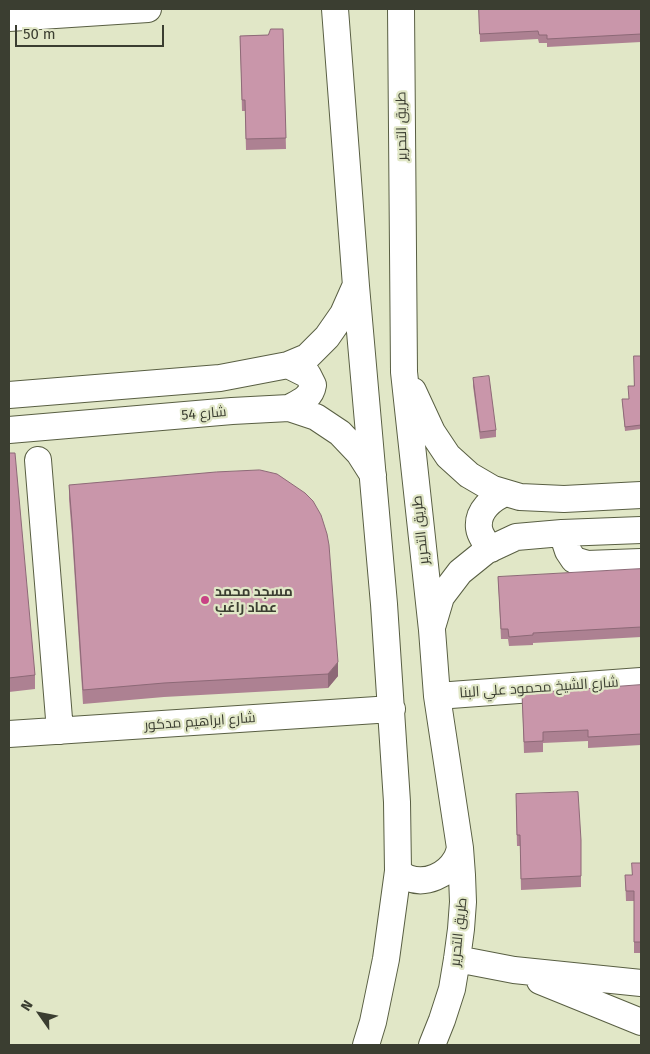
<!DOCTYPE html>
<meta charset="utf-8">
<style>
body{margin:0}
#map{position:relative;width:650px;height:1054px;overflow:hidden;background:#e1e7c7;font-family:"Fira Sans",sans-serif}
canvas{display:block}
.frame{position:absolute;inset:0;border:10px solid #3b3e31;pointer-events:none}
.north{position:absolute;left:15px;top:989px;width:50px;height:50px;-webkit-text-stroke:4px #e1e7c7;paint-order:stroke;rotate:303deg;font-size:14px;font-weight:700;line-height:20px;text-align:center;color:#3b3e31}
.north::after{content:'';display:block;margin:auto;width:18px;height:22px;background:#3b3e31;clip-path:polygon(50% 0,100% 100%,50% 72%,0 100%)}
.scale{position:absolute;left:15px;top:25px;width:149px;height:22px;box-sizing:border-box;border:2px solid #3b3e31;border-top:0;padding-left:6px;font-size:15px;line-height:18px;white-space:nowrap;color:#3b3e31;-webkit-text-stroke:4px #e1e7c7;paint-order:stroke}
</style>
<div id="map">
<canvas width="650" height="1054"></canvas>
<div class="frame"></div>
<div class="north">N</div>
<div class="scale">50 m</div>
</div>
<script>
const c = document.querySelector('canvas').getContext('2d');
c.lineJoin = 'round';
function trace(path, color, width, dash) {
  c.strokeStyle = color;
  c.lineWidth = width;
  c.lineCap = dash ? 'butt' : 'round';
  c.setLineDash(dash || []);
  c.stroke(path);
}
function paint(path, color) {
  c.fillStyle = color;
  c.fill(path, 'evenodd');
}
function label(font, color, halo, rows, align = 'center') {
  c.font = font + ' "Fira Sans",Cairo,sans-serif';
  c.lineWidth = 4.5;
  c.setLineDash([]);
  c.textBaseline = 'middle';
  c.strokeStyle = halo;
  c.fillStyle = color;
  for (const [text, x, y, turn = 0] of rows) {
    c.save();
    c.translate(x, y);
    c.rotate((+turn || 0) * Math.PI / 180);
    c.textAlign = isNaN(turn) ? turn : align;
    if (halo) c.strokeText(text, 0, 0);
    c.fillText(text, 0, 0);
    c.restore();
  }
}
const minor = new Path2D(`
 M335,9L356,286L384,604L397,802L398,871L386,959L373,1022L366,1045
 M401,9L404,372L432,630L437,696L460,848L462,875L463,902L461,929L457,959L452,989L442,1020L432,1045
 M9,18L148,9
 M288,365L308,375L313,385C311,398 300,402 289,408
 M413,391L432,432L448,456L469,475L493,489L520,497L564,499L641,495
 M9,395L220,378L288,365L307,357L327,337L343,314L355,287
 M9,430L232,411L289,408L316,417L340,433L359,453L373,475
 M38,460L60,731
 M562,533L568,551L574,560L587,564L641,562
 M491,549C486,543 480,536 479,528C477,511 492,498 506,493
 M433,624L441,597L460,572L486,551L516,537L562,533L641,530
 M437,696L641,681
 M9,734L392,709
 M398,871C401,874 405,877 408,878C426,885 447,875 456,859C458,856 459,852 460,848
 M457,959L514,970L641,983
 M540,981L641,1022`);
const wall = new Path2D(`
 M479,9H641V42L547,47V43H539L538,39L480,42Z
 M283,29L286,149L246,150L245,111H242L240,36L268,35Z
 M641,356V429L625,431L622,399H629L634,386Z
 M473,378L496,430V437L480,439L473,386Z
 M9,453L35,675V689L9,692Z
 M69,485L338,676L328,688L164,697L83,704L72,536L69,499Z
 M641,569V637L533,643V645L509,646L508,639H501L498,577Z
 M641,685V745L588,748V741L543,743V752L524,753L522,694Z
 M516,805L581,840V887L521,890L520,846H517Z
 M641,863V953H634V901H626L625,875H632Z`);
const shadedWall = new Path2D(`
 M338,662V676L328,688V674Z`);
const building = new Path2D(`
 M479,9H641V34L547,39V35H539L538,31L480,34Z
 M271,29H283L286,138L246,139L245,100H242L240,36L268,35Z
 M634,356H641V425L625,427L622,399H629L628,386H634Z
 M489,376L496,430L480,432L473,378Z
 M9,453H15L35,675L9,678Z
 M260,470L277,474L305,493L313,501L321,515L327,534L329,545L338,662L328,674L164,683L83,690L72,522L69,485L216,472Z
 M641,569V627L533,633V635L509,637L508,629H501L498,577Z
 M641,685V734L588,737V730L543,732V741L524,742L522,694Z
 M578,792L581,840V876L521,879L520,835H517L516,794Z
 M632,863H641V942H634V891H626L625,875H632Z`);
const markers = [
 [205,600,5,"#c84385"]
];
const streetNames = [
 ["طريق التحرير",402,126,-91],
 ["شارع 54",204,414,-5],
 ["طريق التحرير",421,530,-96],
 ["شارع الشيخ محمود علي البنا",539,688,-4],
 ["شارع ابراهيم مدكور",200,722,-4],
 ["طريق التحرير",459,932,-84]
];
const poiNames = [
 ["مسجد محمد",215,592],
 ["عماد راغب",215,608]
];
trace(minor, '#595f43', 28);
trace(minor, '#fff', 26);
paint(wall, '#ad8192');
paint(shadedWall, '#8d6977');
paint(building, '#c996aa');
trace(building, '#8d6977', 1);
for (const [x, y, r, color] of markers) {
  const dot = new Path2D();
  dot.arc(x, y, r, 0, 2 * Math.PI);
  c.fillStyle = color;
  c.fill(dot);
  trace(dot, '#e1e7c7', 2);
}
label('14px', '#3b3e31', '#e1e7c7', streetNames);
label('bold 14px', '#3b3e31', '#e1e7c7', poiNames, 'left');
</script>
